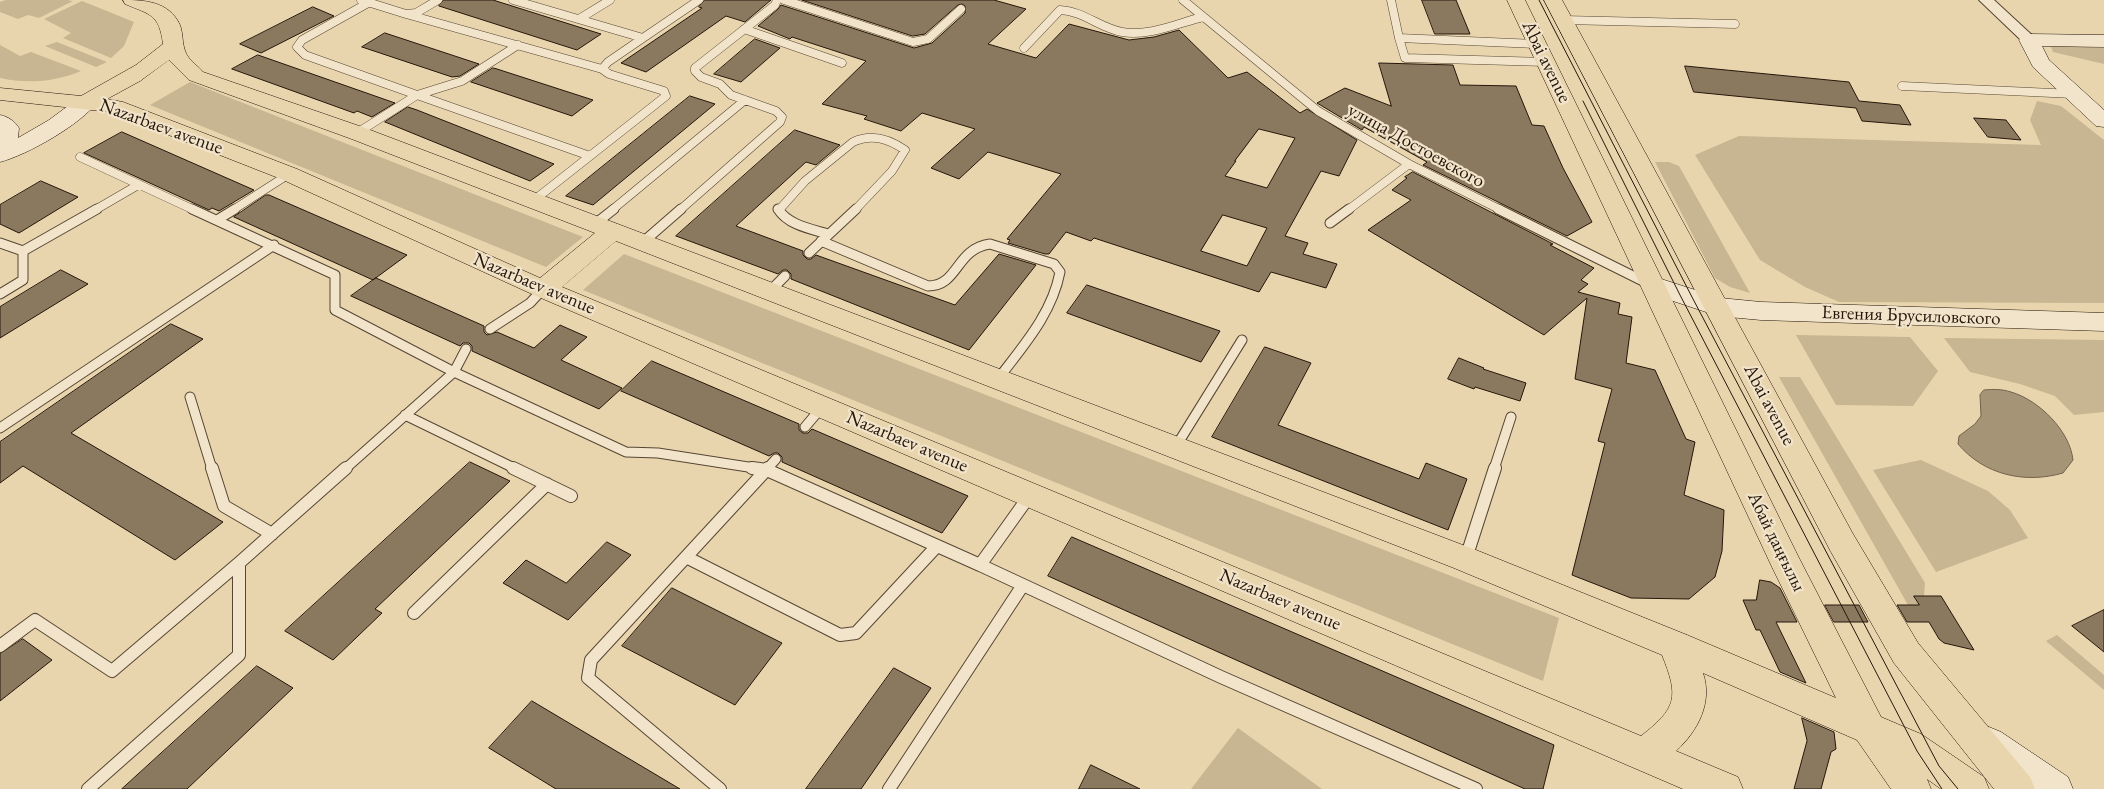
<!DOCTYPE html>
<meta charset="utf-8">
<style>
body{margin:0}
canvas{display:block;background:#e9d5ad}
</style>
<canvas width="2104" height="789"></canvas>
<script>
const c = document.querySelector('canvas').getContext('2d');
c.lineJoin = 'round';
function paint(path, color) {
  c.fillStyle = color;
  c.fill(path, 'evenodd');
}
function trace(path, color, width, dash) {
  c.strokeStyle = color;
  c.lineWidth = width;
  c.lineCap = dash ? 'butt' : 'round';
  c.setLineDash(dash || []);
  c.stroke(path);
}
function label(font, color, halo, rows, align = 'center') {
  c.font = font + ' "EB Garamond",serif';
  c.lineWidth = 4.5;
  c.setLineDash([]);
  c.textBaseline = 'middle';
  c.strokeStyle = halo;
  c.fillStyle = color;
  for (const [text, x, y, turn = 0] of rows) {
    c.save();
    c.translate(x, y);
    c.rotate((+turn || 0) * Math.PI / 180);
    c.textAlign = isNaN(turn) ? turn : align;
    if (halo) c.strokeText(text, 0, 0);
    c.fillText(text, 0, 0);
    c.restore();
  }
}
const green = new Path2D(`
 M6,0H67L73,1L39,18L28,15L18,19L0,12V2Z
 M82,1L134,22L124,46L111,58L63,38L71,33L44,19Z
 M57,42L107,62L96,67L45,46Z
 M0,45L20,56L31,52L81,71C55,82 27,84 0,78Z
 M2071,46L2104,48V64L2053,52L2051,47Z
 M190,82L583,237L546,267L150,105Z
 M2037,101L2061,106L2104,140V303L1839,302L1805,287L1760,260L1695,155L1739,136L2041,145L2030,120Z
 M1655,162H1669L1679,166L1750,293L1730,287L1715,278Z
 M624,254L1559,618L1543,681L583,290Z
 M1796,335L1910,337L1938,371L1913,406L1836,405Z
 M1944,338L2104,340V412L2074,415L2055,396L2020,384L1970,372Z
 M1779,377H1800L1925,583L1924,596L1914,597L1919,605H1908Z
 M1921,460L1988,491L2010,510L2028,538L1936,572L1873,470Z
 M2057,635L2104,675V690L2046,641Z
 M1238,728L1322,789H1191Z`);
const water = new Path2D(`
 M1984,390C1993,389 2002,389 2011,392C2039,400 2070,431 2073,460L2063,473C2025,484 1984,475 1958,444L1959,436L1975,424L1981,416L1980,395Z`);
const building = new Path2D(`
 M444,0H493L601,34L577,50L439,6Z
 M705,0H771L745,22L726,16L646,72L621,63L702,8L699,7Z
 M802,0H994L1026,9L988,44L1036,58L1069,24L1129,40L1154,37L1179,30L1228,78L1247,72L1300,113L1307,109L1357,140L1339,176L1321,171L1285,236L1308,243L1303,254L1337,264L1326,288L1271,272L1259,292L1094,238L1091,241L1066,232L1049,254H1045L1008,243L1010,240L1007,239L1061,174L988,152L959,179L931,168L975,129L922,113L901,131L864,119L867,116L822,104L866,61L792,37L790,39L758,26L778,9L781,5L914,48L932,43L965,13V6L962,4L958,5L925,34L913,36ZM1259,129L1295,138L1267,188L1225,176L1236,161H1235ZM1223,215L1267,228L1247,266L1201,251Z
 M1422,0H1456L1470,34H1435Z
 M313,7L334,16L261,53L240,44Z
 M385,33L479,64L460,76L452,77L362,47Z
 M755,39L780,48L741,82L714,74Z
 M258,55L395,103L372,117L357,111L354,113L232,69Z
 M1379,63L1453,65L1460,85L1516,86L1532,125L1544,126L1563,168L1592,222L1567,236L1423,165L1427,162L1364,127L1362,130L1317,103L1345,88L1391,106Z
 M1685,66L1849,82L1859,101L1900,105L1911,125L1862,121L1856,108L1694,92Z
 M493,68L497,69L593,100L572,116L471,82Z
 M690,96L715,104L593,205L566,196Z
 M408,107L417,110L554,164L530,181L385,122Z
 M1974,118L2006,120L2021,140L1988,137Z
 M795,130L840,145L816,165L806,162L736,226L803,251V255L807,259H811L816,255L955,305L999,254L1036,265L969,350L791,279V274L787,270H783L778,274L676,236Z
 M122,132L254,190L219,211L212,208L209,210L84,153Z
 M1413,172L1553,244L1550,245L1594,268L1581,280L1588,284L1578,292L1620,303L1618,314L1632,317L1626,363L1655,370L1686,439L1695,442L1684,495L1724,510L1722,551L1715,577L1689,599L1631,598L1572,575L1605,443L1598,441L1612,389L1575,379L1587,298L1544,335L1368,230L1411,200L1392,190L1407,178L1405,177Z
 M41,181L78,197L19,233L0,224V205Z
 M266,195H269L407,255L373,280L234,217Z
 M61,270L88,284L0,338V307Z
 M376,278L484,326V332L487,335L497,332L534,348L560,325L587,337L561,360L622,388L599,409L472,351V346L469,343H463L460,346L351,296Z
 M1087,285L1220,331L1201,362L1067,313Z
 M171,324L203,339L71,433L223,522L175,560L23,466L0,483V442Z
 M1265,347L1311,363L1278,425L1419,479L1426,463L1467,479L1448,530L1212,437Z
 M1459,358L1484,368L1483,369L1526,383L1520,401L1475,387L1474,389L1448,379Z
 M652,361L799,424V430L803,433H808L812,429L968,496L942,533L782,462V457L778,453H774L769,456L621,391Z
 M470,462L510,481L375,609L382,613L333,660L285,631Z
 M1072,537L1554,745L1543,789H1525L1048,576Z
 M607,542L631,555L568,620L503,583L526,560L566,583Z
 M1760,580L1771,582L1780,588L1797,622H1776L1806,683L1780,672L1760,630H1756L1743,600H1756Z
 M672,588L782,643L735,705L622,646Z
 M1914,596H1941L1974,650L1944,643L1939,639L1929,622H1907L1897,605H1919Z
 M1825,605H1859L1868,622H1834Z
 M2104,610V652L2072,626Z
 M23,639L52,660L0,701V654Z
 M257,666L293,688L187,789H122Z
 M894,668L931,688L861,789H806Z
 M532,701L680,789H556L489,748Z
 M1802,718L1834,732L1836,749L1831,752L1821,789H1794L1807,741Z
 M1091,765L1140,789H1079Z`);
const laneFar2 = new Path2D(`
 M361,0L406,14L416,13L438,0
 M513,0L643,38L699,0
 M784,0L913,42L928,39L961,9
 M1183,0L1318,111L1409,164L1501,210
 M1391,0L1399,38L1536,44
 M406,14L602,69
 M579,19L610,0
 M1564,20L1735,24
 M744,29L842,63
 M1399,38L1405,58L1546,62
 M518,45L462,81L417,95L590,156
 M1024,48L1060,10C1083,11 1100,28 1122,32C1149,37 1178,23 1203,17
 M1902,86L2074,94
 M357,133L417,95L305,55L297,47L302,40L368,3
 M80,157L194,210
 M533,201L666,96L664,91L609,74L602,69L608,62L643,38
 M95,210L138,185
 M233,210L289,174
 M612,210L745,100
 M680,210L780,122L782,117L776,111L731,95L720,84L701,77L695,71V68L775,5L777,0
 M779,210L805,181L853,142C872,133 889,139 905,150L892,171L855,210
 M1348,210L1409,164`);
const laneFar1 = new Path2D(`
 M192,209L335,275V310L454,372L626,452L658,453L761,469
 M778,209C788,225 811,229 828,234
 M1498,209L1649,284
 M217,220L235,209
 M1330,223L1349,209
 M595,224L614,209
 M821,241L928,286C959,286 955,249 990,244L1054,264L1060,272C1052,314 1023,346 998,379
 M0,243L23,251V280L0,294
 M642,243L681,209
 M23,251L97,209
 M809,253L856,209
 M769,292L785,276
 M490,329L530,303L543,289
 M190,397L212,469
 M405,415L516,469
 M805,427L822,407
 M0,428L274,245
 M1175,448L1242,340
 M345,469L454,372L466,349
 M767,469L776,459
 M1494,469L1511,417`);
const lane = new Path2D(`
 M212,468L224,506L272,534
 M513,468L571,496
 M752,468L767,470L980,565
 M1030,495L980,565L1221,677L1476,789
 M686,557L840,635L856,633L937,546
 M1466,558L1495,468
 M414,613L547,484
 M0,646L35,620L112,671L239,563L346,468
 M88,789L239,655V563
 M720,789L588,678L591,660L768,468
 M889,789L1023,585`);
const street = new Path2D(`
 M1979,0H1994L2034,37L2036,40L2034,43H2024Z`);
const secondary = new Path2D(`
 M2029,34L2104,35V47L2042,46L2049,60L2104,110V127L2096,126L2033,67L2019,40L2022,36Z
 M87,95L94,97L98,101C82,124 27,155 0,162V115C9,117 14,121 19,128L18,138L49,120L80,97Z
 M1655,277L1720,298L1761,302L2104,313V331L1761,320L1718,316L1646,292L1642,286L1646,280Z
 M1989,727L2001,732L2068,777L2073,789H2024L1977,756L1971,744L1977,732Z`);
const primary = new Path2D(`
 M123,0C144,0 169,1 180,25C184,35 181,48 189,58C193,63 199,67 203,72L365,128L1476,550L1687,635L1836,698L1771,565L1507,0H1525L1798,556L1881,717L1921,734L1984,777L1989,789H1941L1927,779L1931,789H1891L1857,740L1703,673C1713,702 1698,731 1676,751L1738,777L1743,789H1683L534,295L281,179L110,112L0,100V88L81,96L136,65L163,44C159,14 151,15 125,4ZM169,60L189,80L349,138L595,233L540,278L297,169L123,102L107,99L140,81ZM616,241L1454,568L1662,655C1679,697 1677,708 1641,736L562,287Z
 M1544,0H1562L1853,534L1918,643L2030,777L2035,789H1994L1894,663L1831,552Z`);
const tram = new Path2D(`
 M1539,0L1693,299L1939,766L1958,789
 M1583,101L1680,295L1917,751L1942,789`);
const streetNames = [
 ["Abai avenue",1546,62,64],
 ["Nazarbaev avenue",161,127,20],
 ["улица Достоевского",1416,146,29],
 ["Nazarbaev avenue",534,284,23],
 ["Евгения Брусиловского",1911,316,2],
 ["Abai avenue",1769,405,62],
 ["Nazarbaev avenue",907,442,23],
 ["Абай даңғылы",1776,542,64],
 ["Nazarbaev avenue",1280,600,23]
];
paint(green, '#c8b591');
paint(water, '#a69476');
trace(water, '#72624b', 1);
paint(building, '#8b795f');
trace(building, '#25160a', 1);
trace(laneFar2, '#564633', 9);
trace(laneFar1, '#564633', 11);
trace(lane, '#564633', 14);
trace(street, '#564633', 2);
trace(secondary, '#25160a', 1);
trace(primary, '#25160a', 1);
trace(laneFar2, '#f1e4ca', 8);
trace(laneFar1, '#f1e4ca', 9);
trace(lane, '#f1e4ca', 12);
paint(street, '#f1e4ca');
paint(secondary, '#f1e4ca');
paint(primary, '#e9d5ad');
trace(tram, '#25160a', 1);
label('19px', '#25160a', '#f1e4ca', streetNames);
</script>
